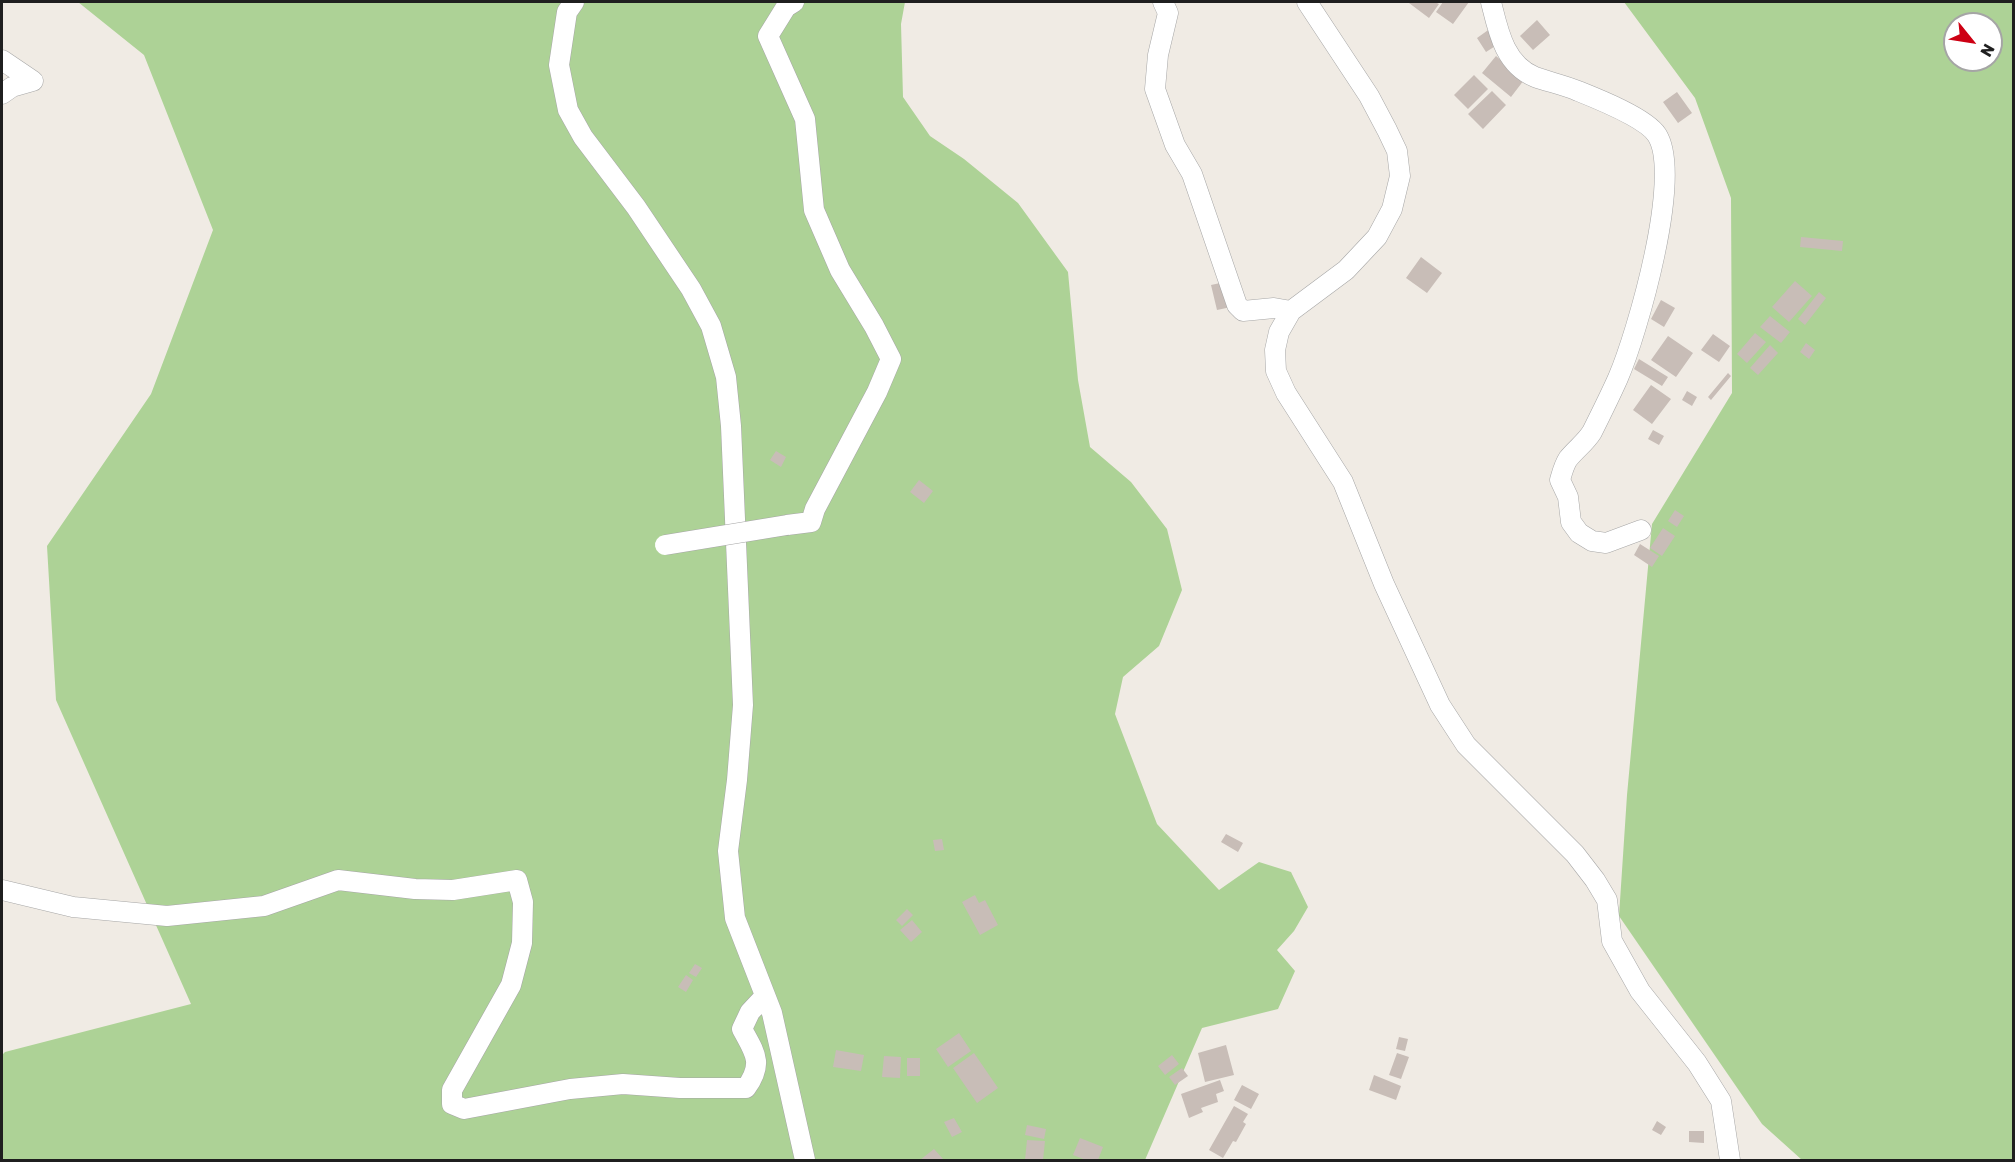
<!DOCTYPE html>
<style>
body{margin:0}
#map{position:relative;width:2015px;height:1162px;overflow:hidden;background:#f0ebe4;font-family:Rubik,sans-serif}
canvas{display:block}
.frame{position:absolute;inset:0;border:3px solid #1f1f1f;pointer-events:none}
.north{position:absolute;left:1943px;top:12px;width:60px;height:60px;box-sizing:border-box;background:#fff;border:2px solid #a5a5a5;border-radius:50%;rotate:120deg;font-size:16px;font-weight:700;line-height:24px;text-align:center;color:#1f1f1f}
.north::after{content:'';display:block;margin:auto;width:21px;height:27px;background:#cd0013;clip-path:polygon(50% 0,100% 100%,50% 72%,0 100%)}
</style>
<div id="map">
<canvas width="2015" height="1162"></canvas>
<div class="frame"></div>
<div class="north">N</div>
</div>
<script>
const c = document.querySelector('canvas').getContext('2d');
c.lineJoin = 'round';
function paint(path, color) {
  c.fillStyle = color;
  c.fill(path, 'evenodd');
}
function trace(path, color, width, dash) {
  c.strokeStyle = color;
  c.lineWidth = width;
  c.lineCap = dash ? 'butt' : 'round';
  c.setLineDash(dash || []);
  c.stroke(path);
}
const forest = new Path2D(`
 M78,2H905L901,24L903,97L930,136L964,159L1018,203L1068,272L1078,380L1090,447L1131,482L1167,529L1182,590L1159,646L1123,677L1115,714L1157,824L1219,890L1259,862L1291,872L1308,907L1294,931L1277,950L1295,971L1278,1009L1202,1028L1145,1160H2V1055L5,1052L191,1004L56,700L47,546L151,394L213,230L144,55Z
 M1624,2H2013V1160H1802L1762,1124L1619,916L1627,795L1652,524L1732,393L1731,198L1695,98ZM1955,24H1991V60H1955Z`);
const building = new Path2D(`
 M1410,2H1435L1439,4L1429,18L1409,3Z
 M1443,2H1469L1453,24L1436,12Z
 M1537,20L1550,35L1533,50L1520,36Z
 M1491,28L1500,43L1486,52L1477,38Z
 M1496,56L1524,80L1511,97L1482,73Z
 M1474,75L1488,89L1468,109L1454,95Z
 M1492,91L1506,105L1483,129L1468,114Z
 M1677,92L1692,113L1678,123L1663,102Z
 M1801,237L1843,241L1842,251L1800,247Z
 M1421,257L1442,273L1427,293L1406,278Z
 M1795,281L1812,296L1789,322L1772,307Z
 M1225,282L1231,307L1217,310L1211,285Z
 M1819,292L1826,298L1805,325L1798,319Z
 M1661,300L1675,308L1664,327L1651,319Z
 M1770,316L1790,332L1781,343L1760,327Z
 M1755,333L1766,342L1747,363L1737,354Z
 M1713,334L1730,346L1719,362L1701,350Z
 M1668,336L1693,353L1676,377L1651,360Z
 M1806,343L1815,350L1809,359L1800,352Z
 M1770,345L1778,353L1758,375L1750,368Z
 M1639,359L1668,377L1662,386L1634,369Z
 M1728,373L1731,376L1711,400L1708,397Z
 M1651,385L1671,399L1652,424L1633,410Z
 M1687,391L1697,397L1692,406L1682,400Z
 M1653,430L1664,436L1659,445L1648,439Z
 M776,451L786,457L781,467L770,460Z
 M919,480L933,491L924,503L910,492Z
 M1675,510L1684,516L1677,527L1668,521Z
 M1663,528L1675,536L1662,556L1650,548Z
 M1640,544L1659,556L1652,567L1634,555Z
 M1226,834L1243,843L1238,852L1221,842Z
 M942,839L944,850L935,851L933,840Z
 M975,895L979,903L985,900L998,925L980,935L962,902Z
 M907,909L913,915L902,926L896,920Z
 M912,920L922,932L911,942L900,930Z
 M695,964L702,968L696,977L689,973Z
 M686,975L693,980L686,992L678,987Z
 M959,1033L971,1051L948,1067L936,1049Z
 M1399,1037L1408,1039L1405,1051L1396,1049Z
 M1226,1045L1234,1075L1205,1082L1198,1053Z
 M836,1050L864,1055L861,1071L833,1067Z
 M974,1053L998,1088L977,1103L953,1068Z
 M1397,1053L1409,1057L1401,1079L1389,1075Z
 M1172,1055L1179,1064L1165,1075L1158,1066Z
 M884,1056L901,1057L900,1078L882,1077Z
 M907,1058H920V1076H907Z
 M1182,1068L1188,1076L1175,1085L1169,1077Z
 M1374,1075L1401,1086L1396,1100L1369,1090Z
 M1220,1080L1224,1091L1216,1094L1218,1102L1201,1108L1203,1112L1189,1118L1181,1094Z
 M1242,1085L1259,1094L1251,1109L1234,1100Z
 M1234,1106L1248,1114L1243,1122L1246,1124L1236,1142L1233,1141L1223,1158L1209,1150Z
 M954,1118L962,1132L952,1137L944,1122Z
 M1657,1121L1666,1127L1661,1135L1652,1130Z
 M1027,1125L1046,1129L1044,1139L1025,1135Z
 M1689,1131H1704V1143L1689,1142Z
 M1080,1138L1103,1147L1098,1160H1086L1073,1155Z
 M1027,1140L1045,1141L1043,1160H1025Z
 M934,1149L944,1160H920Z`);
const minor = new Path2D(`
 M574,2L567,12L559,65L568,110L583,137L636,207L691,289L711,326L726,377L731,426L743,705L737,780L728,851L735,918L772,1013L805,1160
 M1163,2L1168,13L1158,55L1155,89L1175,145L1192,174L1237,305L1243,311L1274,308L1291,311
 M1307,2L1369,96L1387,130L1397,151L1400,176L1392,209L1377,237L1346,270L1291,311L1279,332L1275,350L1276,371L1286,393L1343,482L1384,584L1440,705L1466,745L1575,854L1595,880L1607,900L1612,941L1640,991L1697,1063L1721,1101L1730,1160
 M1491,2C1498,30 1504,64 1535,77C1549,82 1564,85 1578,91C1598,99 1646,118 1657,135C1683,176 1637,334 1618,378C1610,396 1601,414 1592,432C1586,442 1575,450 1568,459C1564,465 1562,473 1560,480L1568,497L1571,522L1579,533L1592,541L1606,543L1641,530
 M2,60L33,81L12,87L2,94
 M787,525L811,522L815,509L877,392L891,359L874,326L840,270L814,210L805,119L768,36L786,7L794,2
 M2,890L73,907L167,916L264,906L338,880L415,889L453,890L517,880L523,902L522,943L511,985L452,1090V1104L464,1109L570,1089L623,1084L680,1088H746C764,1063 755,1053 742,1029L750,1012L764,997`);
const minorBridge = new Path2D(`
 M665,545L787,525`);
paint(forest, '#add296');
paint(building, '#c8bdb7');
trace(minor, '#a6a6a6', 21);
trace(minor, '#fff', 20);
trace(minorBridge, '#a6a6a6', 21, []);
trace(minorBridge, '#fff', 20);
</script>
